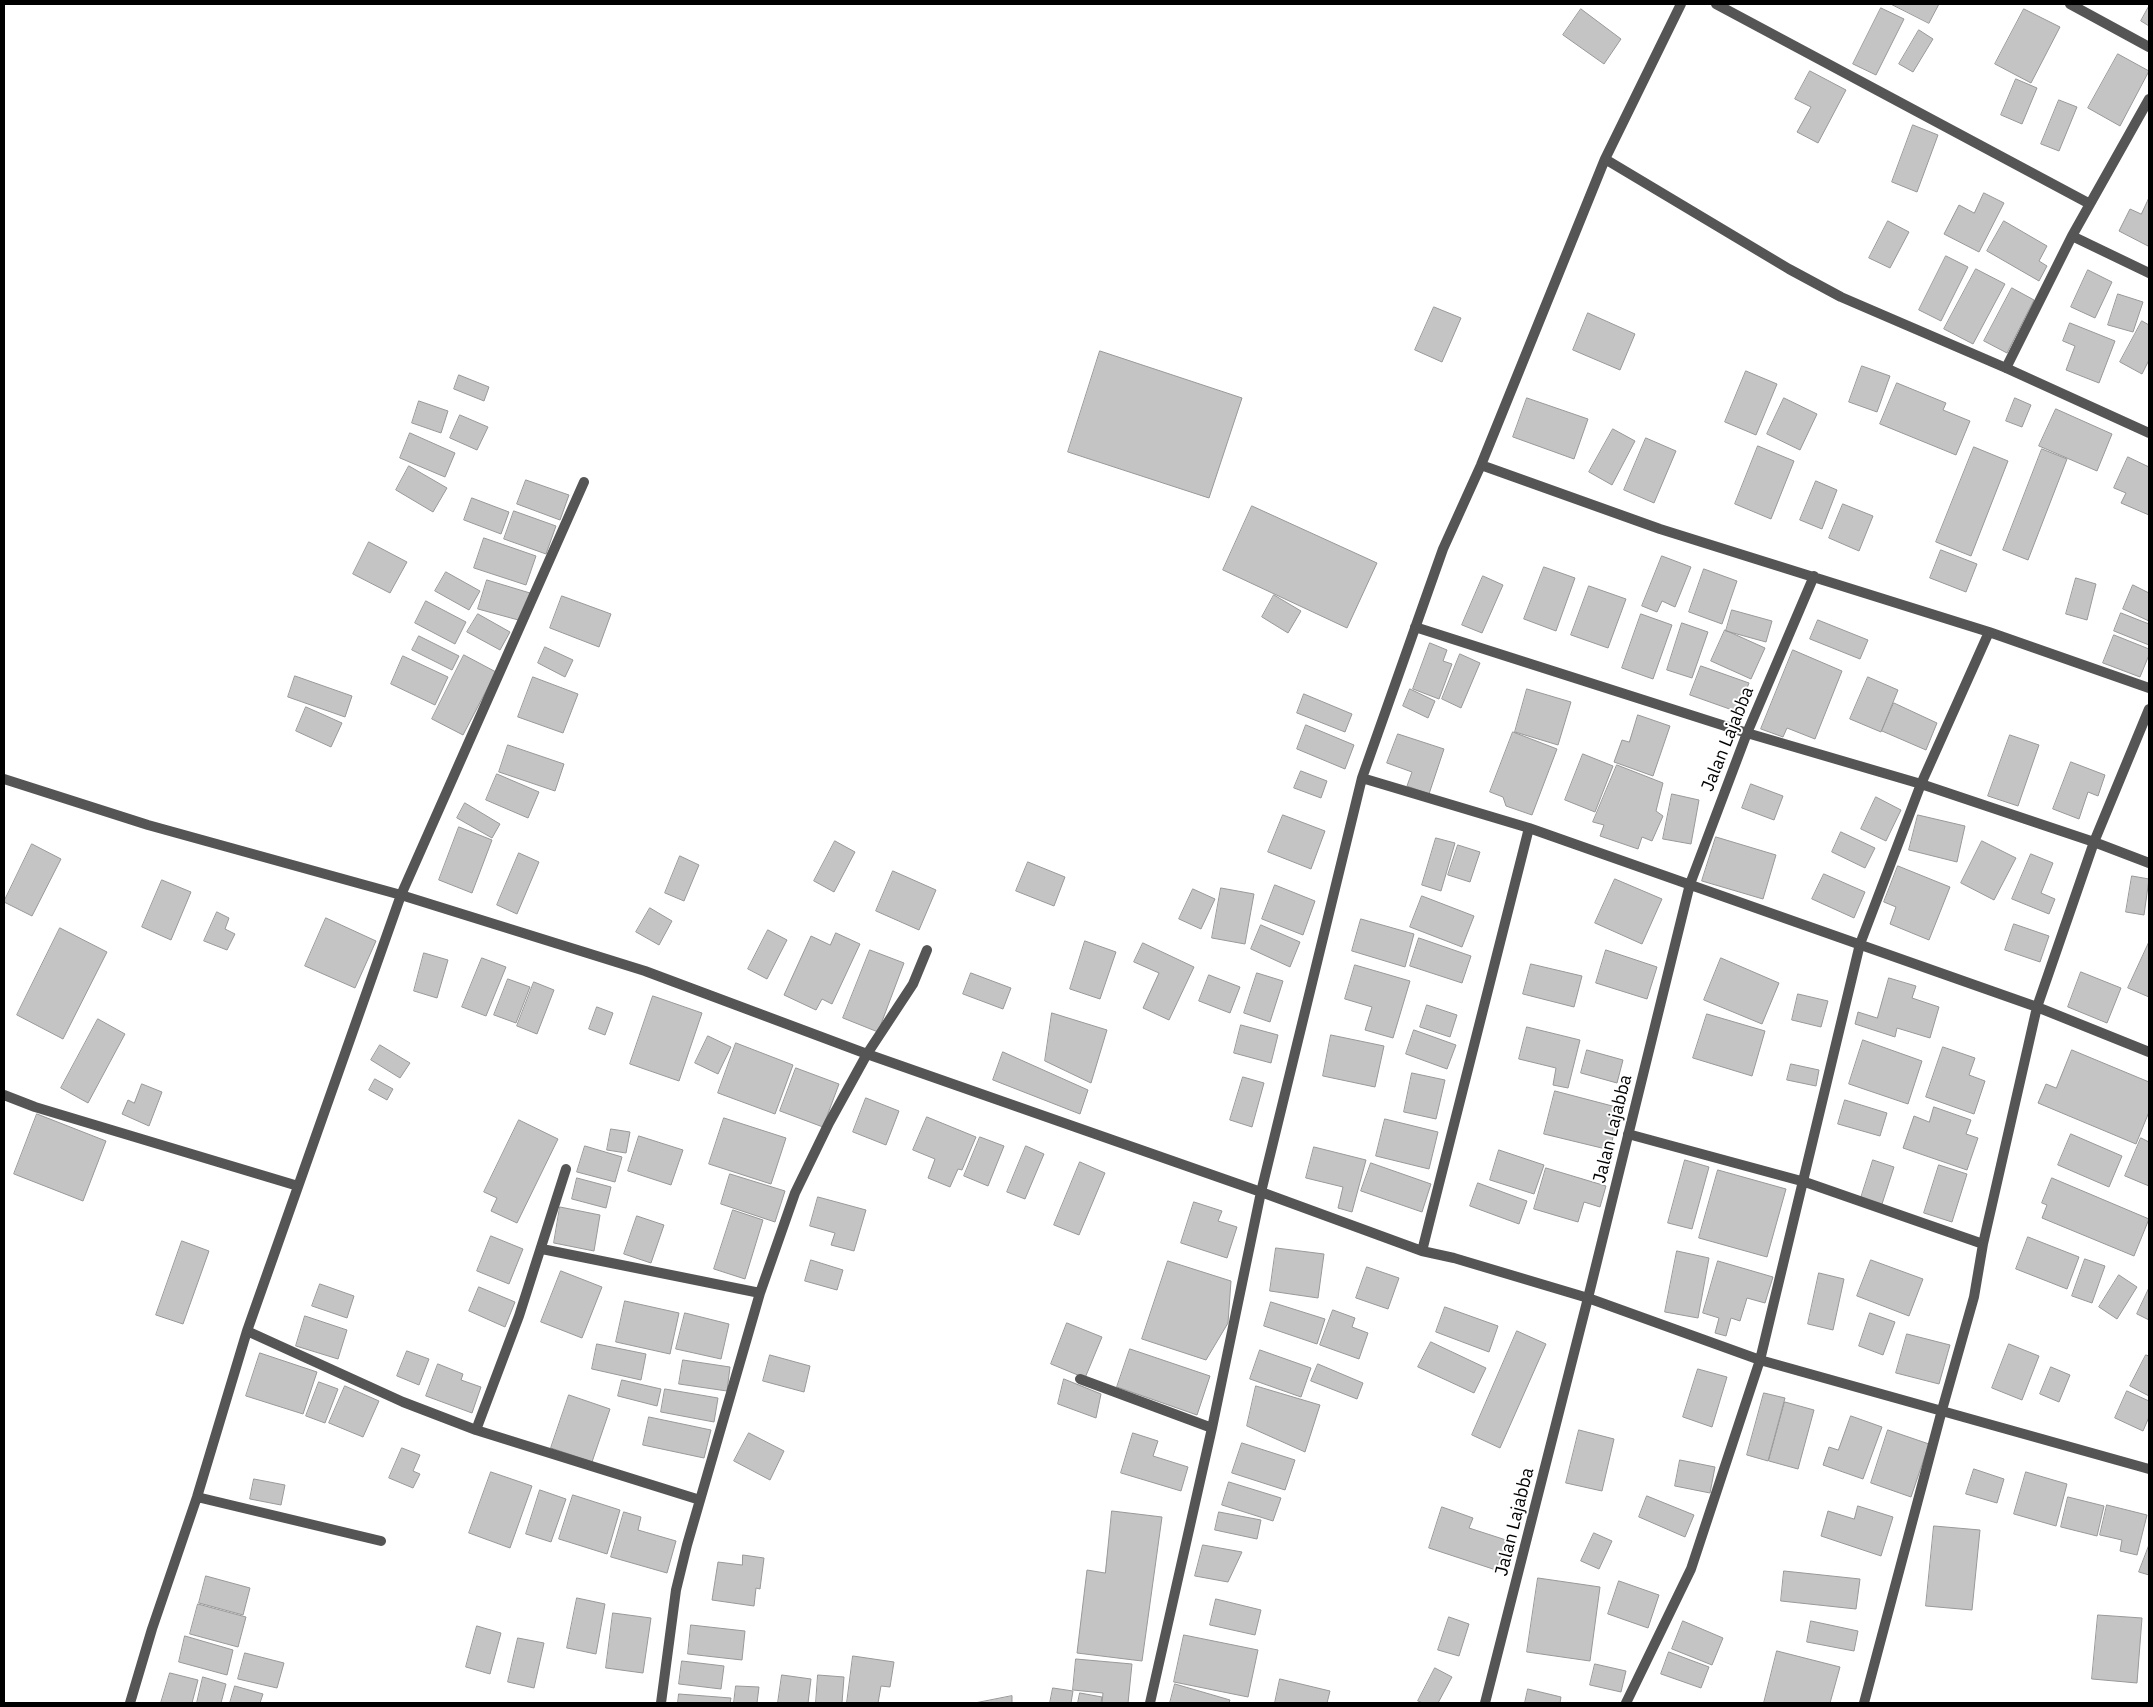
<!DOCTYPE html>
<style>
body{margin:0}
#map{position:relative;width:2153px;height:1707px;overflow:hidden;background:#fff;font-family:"IBM Plex Sans",sans-serif}
canvas{display:block}
.frame{position:absolute;inset:0;border:5px solid #000;pointer-events:none}
</style>
<div id="map">
<canvas width="2153" height="1707"></canvas>
<div class="frame"></div>
</div>
<script>
const c = document.querySelector('canvas').getContext('2d');
c.lineJoin = 'round';
function paint(path, color) {
  c.fillStyle = color;
  c.fill(path, 'evenodd');
}
function trace(path, color, width, dash) {
  c.strokeStyle = color;
  c.lineWidth = width;
  c.lineCap = dash ? 'butt' : 'round';
  c.setLineDash(dash || []);
  c.stroke(path);
}
function label(font, color, halo, rows, align = 'center') {
  c.font = font + ' "IBM Plex Sans",sans-serif';
  c.lineWidth = 4;
  c.setLineDash([]);
  c.textBaseline = 'middle';
  c.strokeStyle = halo;
  c.fillStyle = color;
  for (const [text, x, y, turn = 0] of rows) {
    c.save();
    c.translate(x, y);
    c.rotate((+turn || 0) * Math.PI / 180);
    c.textAlign = isNaN(turn) ? turn : align;
    if (halo) c.strokeText(text, 0, 0);
    c.fillText(text, 0, 0);
    c.restore();
  }
}
const building = new Path2D(`
 M1891,4H1939L1929,23Z
 M2149,6V26L2141,21Z
 M1881,8L1904,19L1876,75L1853,64Z
 M1581,9L1621,39L1604,64L1563,35Z
 M2024,9L2060,27L2031,83L1995,64Z
 M1919,30L1933,39L1913,72L1899,64Z
 M2118,54L2149,71L2120,126L2088,108Z
 M1810,71L1846,90L1818,143L1797,132L1811,107L1795,99Z
 M2016,79L2037,88L2022,124L2001,115Z
 M2059,100L2077,107L2059,151L2041,144Z
 M1913,125L1938,135L1917,192L1892,182Z
 M1984,193L2004,203L1979,252L1944,234L1959,205L1974,213Z
 M2149,198V243L2148,246L2119,231L2130,209L2141,214Z
 M1888,221L1909,232L1890,268L1869,258Z
 M2004,221L2047,246L2039,261L2047,266L2039,281L1987,251Z
 M1946,256L1968,267L1941,321L1919,310Z
 M1976,269L2005,284L1973,344L1944,329Z
 M2088,270L2112,282L2095,318L2071,307Z
 M2012,288L2034,300L2007,353L1984,341Z
 M2118,294L2143,302L2133,332L2108,325Z
 M1434,307L1461,318L1442,362L1415,350Z
 M1588,313L1635,334L1620,370L1573,350Z
 M2142,321L2149,325V360L2142,374L2120,362Z
 M2070,323L2115,341L2099,383L2066,370L2075,346L2063,341Z
 M1100,351L1242,398L1209,498L1068,452Z
 M1862,366L1890,376L1877,412L1849,402Z
 M1746,371L1777,384L1756,435L1725,422Z
 M459,375L489,387L484,401L454,389Z
 M1897,383L1946,403L1943,410L1970,421L1956,455L1880,424Z
 M1527,398L1588,419L1574,459L1513,437Z
 M1784,398L1817,414L1800,450L1767,434Z
 M2015,398L2031,405L2022,427L2006,421Z
 M419,401L448,411L441,433L412,423Z
 M2056,409L2112,434L2097,471L2039,446Z
 M460,415L488,427L477,450L450,438Z
 M1613,429L1635,441L1612,485L1589,472Z
 M410,433L455,453L445,477L400,458Z
 M1646,438L1676,451L1654,503L1624,490Z
 M1758,446L1794,461L1771,519L1735,504Z
 M1974,447L2008,461L1971,556L1936,542Z
 M2042,449L2067,459L2028,560L2003,550Z
 M2128,457L2149,467V515L2121,503L2126,493L2114,488Z
 M409,466L447,488L433,512L396,490Z
 M526,480L569,495L560,520L517,504Z
 M1816,481L1837,490L1822,529L1800,520Z
 M472,498L509,512L501,534L464,520Z
 M1843,504L1873,516L1859,551L1829,538Z
 M1252,506L1377,563L1347,628L1223,570Z
 M514,511L556,526L546,554L504,539Z
 M484,538L536,556L526,585L474,568Z
 M369,542L407,562L390,593L353,574Z
 M1941,550L1977,564L1966,592L1930,578Z
 M1662,556L1691,567L1675,607L1662,601L1657,612L1642,606Z
 M1544,567L1575,578L1556,631L1524,619Z
 M1704,569L1737,581L1722,624L1689,612Z
 M446,572L480,591L469,610L435,591Z
 M1483,576L1503,585L1482,633L1462,625Z
 M2076,578L2096,584L2087,620L2066,614Z
 M487,580L530,593L522,621L478,609Z
 M2133,585L2149,593V621L2123,609Z
 M1589,586L1626,599L1608,648L1571,635Z
 M1274,595L1301,611L1288,633L1262,617Z
 M562,596L611,614L599,647L550,628Z
 M426,601L466,622L455,644L415,623Z
 M1732,610L1772,621L1766,642L1726,631Z
 M2121,613L2149,624V645L2114,631Z
 M478,614L510,632L500,650L467,632Z
 M1641,614L1672,625L1653,679L1622,668Z
 M1818,620L1868,640L1860,659L1810,639Z
 M1682,623L1708,632L1692,678L1667,670Z
 M1725,630L1765,648L1751,679L1711,661Z
 M2114,635L2149,649V655L2140,677L2103,663Z
 M419,636L459,656L452,670L412,650Z
 M1430,643L1447,650L1443,661L1452,664L1439,699L1413,689Z
 M545,647L573,660L565,677L538,663Z
 M1793,650L1842,671L1815,739L1787,728L1783,737L1761,729Z
 M1460,654L1480,663L1461,708L1442,699Z
 M464,655L496,672L463,735L432,719Z
 M403,656L448,677L435,705L391,684Z
 M1701,666L1749,683L1738,712L1690,695Z
 M295,676L352,696L345,717L288,697Z
 M533,677L578,694L563,733L518,717Z
 M1868,677L1898,690L1881,732L1850,719Z
 M1410,689L1435,701L1428,718L1403,706Z
 M1527,689L1571,702L1558,745L1515,732Z
 M1304,694L1352,714L1345,732L1297,713Z
 M1894,703L1937,723L1926,750L1882,731Z
 M306,707L342,723L331,747L296,731Z
 M1638,715L1670,726L1653,776L1614,762L1622,740L1629,742Z
 M1306,725L1354,745L1345,769L1297,749Z
 M1513,732L1557,749L1532,815L1506,806L1503,797L1490,792Z
 M1398,734L1444,749L1429,794L1407,786L1412,772L1387,763Z
 M2010,735L2039,745L2018,806L1988,796Z
 M508,745L564,764L555,791L499,772Z
 M1583,754L1613,766L1595,812L1565,800Z
 M2071,762L2105,775L2098,796L2088,792L2079,819L2053,809Z
 M1617,765L1663,783L1656,811L1663,816L1652,841L1642,837L1638,849L1600,836L1604,825L1593,822Z
 M1301,771L1327,781L1321,798L1294,788Z
 M497,774L539,792L528,818L486,800Z
 M1751,784L1783,796L1774,820L1742,808Z
 M1672,794L1699,800L1691,844L1663,839Z
 M1876,797L1901,810L1886,841L1861,829Z
 M465,803L500,824L492,838L457,818Z
 M1283,815L1325,831L1311,869L1268,852Z
 M1918,815L1965,826L1957,862L1909,850Z
 M459,827L492,840L472,893L439,880Z
 M1841,832L1875,848L1865,868L1832,852Z
 M1716,837L1776,855L1763,899L1702,881Z
 M1436,838L1455,843L1441,891L1422,885Z
 M835,841L855,852L834,892L814,881Z
 M1982,841L2016,858L1994,900L1961,883Z
 M32,844L61,859L32,916L4,902Z
 M1458,845L1480,852L1470,882L1448,875Z
 M519,853L539,862L517,914L497,905Z
 M2031,854L2053,863L2041,893L2055,899L2049,914L2012,899Z
 M680,856L699,865L684,901L665,893Z
 M1028,862L1065,877L1054,906L1016,891Z
 M1898,866L1950,887L1929,940L1890,924L1896,907L1884,902Z
 M893,871L936,890L919,930L876,911Z
 M1824,874L1865,892L1854,918L1812,899Z
 M2132,876L2149,879L2144,915L2126,912Z
 M1615,879L1662,899L1642,944L1595,923Z
 M162,880L191,892L171,940L142,927Z
 M1275,885L1315,901L1303,935L1262,919Z
 M1221,888L1254,894L1245,944L1212,938Z
 M1193,889L1215,899L1201,929L1179,919Z
 M1422,896L1474,916L1462,947L1410,927Z
 M650,908L672,921L659,945L636,932Z
 M217,912L229,918L225,929L235,934L227,950L204,941Z
 M326,918L376,941L355,988L305,966Z
 M1361,919L1414,934L1405,967L1352,951Z
 M2014,924L2049,936L2040,962L2005,950Z
 M1261,925L1300,942L1290,967L1251,949Z
 M60,928L107,952L63,1039L17,1015Z
 M768,930L787,940L767,979L748,969Z
 M836,933L860,944L832,1004L822,999L816,1010L784,995L811,936L830,945Z
 M1419,938L1471,956L1462,983L1410,966Z
 M1085,941L1116,952L1100,999L1070,989Z
 M2149,942V997L2128,988Z
 M1143,943L1194,967L1169,1020L1143,1008L1159,973L1134,962Z
 M870,950L904,963L878,1032L843,1018Z
 M1606,950L1657,967L1647,999L1596,983Z
 M424,953L448,960L437,998L414,991Z
 M482,958L506,967L486,1016L462,1007Z
 M1721,958L1779,983L1762,1024L1704,1000Z
 M1531,964L1582,976L1574,1007L1523,994Z
 M1355,965L1410,981L1393,1038L1365,1030L1372,1007L1345,999Z
 M2081,972L2121,988L2107,1023L2068,1007Z
 M971,973L1011,988L1003,1009L963,994Z
 M1257,973L1283,981L1270,1022L1244,1013Z
 M1209,975L1240,987L1230,1013L1199,1001Z
 M1889,978L1916,986L1912,998L1939,1007L1930,1038L1897,1028L1895,1037L1855,1024L1858,1012L1877,1018Z
 M508,979L530,987L516,1023L494,1015Z
 M534,982L554,990L537,1034L517,1026Z
 M1798,994L1828,1001L1821,1027L1792,1020Z
 M653,996L702,1013L679,1081L630,1064Z
 M1427,1005L1457,1015L1450,1037L1420,1027Z
 M597,1007L613,1013L605,1035L589,1029Z
 M1052,1013L1107,1030L1091,1083L1045,1061Z
 M1707,1014L1765,1031L1752,1076L1693,1058Z
 M98,1019L125,1034L88,1103L61,1088Z
 M1241,1025L1278,1035L1271,1063L1234,1053Z
 M1527,1027L1580,1040L1568,1088L1553,1085L1556,1068L1519,1059Z
 M1414,1030L1456,1045L1447,1069L1406,1054Z
 M1331,1035L1384,1046L1375,1087L1323,1076Z
 M708,1036L731,1047L718,1074L695,1063Z
 M1863,1040L1922,1061L1908,1104L1849,1084Z
 M736,1043L793,1065L775,1114L718,1093Z
 M380,1045L410,1063L400,1078L371,1060Z
 M1943,1047L1975,1058L1969,1075L1985,1081L1974,1114L1926,1097Z
 M1587,1050L1623,1060L1617,1083L1581,1073Z
 M2072,1050L2149,1082V1112L2136,1144L2038,1103L2046,1084L2056,1088Z
 M1003,1052L1088,1090L1080,1114L993,1080Z
 M1791,1064L1819,1070L1816,1086L1787,1080Z
 M796,1068L839,1084L823,1127L780,1111Z
 M1412,1073L1445,1080L1436,1119L1404,1112Z
 M1243,1077L1264,1083L1252,1127L1230,1120Z
 M375,1079L393,1089L387,1100L369,1090Z
 M142,1084L162,1092L149,1126L122,1114L128,1100L134,1103Z
 M1555,1091L1620,1108L1610,1150L1544,1134Z
 M866,1098L899,1111L886,1145L853,1132Z
 M1845,1100L1887,1113L1880,1136L1838,1124Z
 M1934,1107L1971,1120L1966,1134L1978,1138L1967,1170L1903,1148L1914,1116L1929,1122Z
 M37,1114L106,1141L83,1201L14,1174Z
 M927,1117L976,1137L962,1170L958,1169L950,1187L928,1178L935,1159L913,1150Z
 M724,1118L786,1138L771,1184L709,1164Z
 M1385,1119L1438,1132L1429,1169L1376,1156Z
 M519,1120L558,1139L517,1223L491,1211L497,1198L484,1192Z
 M611,1129L630,1132L626,1153L607,1150Z
 M2071,1134L2122,1156L2109,1187L2058,1165Z
 M639,1136L683,1150L671,1185L628,1171Z
 M980,1137L1004,1146L988,1186L964,1176Z
 M2141,1138L2149,1142V1186L2125,1176Z
 M585,1146L622,1157L615,1182L577,1172Z
 M1026,1146L1044,1154L1025,1199L1007,1192Z
 M1314,1147L1366,1160L1352,1212L1338,1208L1343,1187L1306,1178Z
 M1499,1150L1544,1165L1534,1194L1490,1180Z
 M1685,1160L1709,1167L1692,1229L1668,1223Z
 M1873,1160L1894,1167L1882,1204L1861,1198Z
 M1080,1162L1105,1173L1079,1235L1054,1225Z
 M1371,1163L1431,1184L1422,1212L1361,1191Z
 M1939,1165L1967,1174L1952,1222L1924,1213Z
 M1546,1168L1606,1186L1600,1207L1584,1202L1578,1222L1534,1209Z
 M1718,1170L1786,1189L1767,1257L1699,1238Z
 M730,1174L785,1191L775,1222L721,1204Z
 M577,1178L611,1187L606,1208L572,1199Z
 M2052,1178L2149,1219L2134,1256L2042,1218L2047,1205L2042,1203Z
 M1478,1183L1527,1201L1519,1224L1470,1206Z
 M818,1197L866,1210L854,1251L831,1245L835,1233L810,1226Z
 M1194,1202L1222,1211L1218,1221L1237,1227L1227,1258L1181,1243Z
 M560,1207L600,1215L594,1251L554,1243Z
 M733,1210L763,1220L745,1279L714,1269Z
 M637,1216L664,1225L651,1263L624,1254Z
 M491,1236L523,1249L509,1284L477,1271Z
 M2028,1237L2079,1257L2067,1289L2016,1269Z
 M182,1241L209,1251L183,1324L156,1315Z
 M1276,1248L1324,1254L1318,1298L1270,1291Z
 M1677,1251L1709,1258L1698,1318L1665,1312Z
 M2085,1259L2105,1266L2092,1303L2072,1296Z
 M811,1260L843,1270L837,1290L805,1281Z
 M1871,1260L1923,1279L1909,1316L1857,1296Z
 M1168,1261L1231,1281L1228,1323L1206,1360L1142,1339Z
 M1718,1261L1773,1277L1765,1303L1747,1298L1740,1321L1731,1318L1726,1336L1715,1333L1719,1318L1703,1313Z
 M1367,1267L1399,1278L1388,1309L1356,1298Z
 M561,1271L602,1287L582,1338L541,1322Z
 M1819,1273L1844,1279L1833,1330L1808,1324Z
 M2119,1275L2137,1287L2117,1319L2099,1307Z
 M320,1284L354,1296L347,1318L312,1306Z
 M479,1287L515,1302L505,1327L469,1311Z
 M2149,1288V1320L2137,1314Z
 M625,1301L679,1313L670,1354L616,1342Z
 M1271,1302L1325,1319L1317,1344L1264,1326Z
 M1445,1307L1498,1326L1489,1352L1436,1332Z
 M1333,1310L1355,1318L1352,1327L1368,1333L1359,1359L1320,1345Z
 M685,1313L729,1324L721,1359L676,1349Z
 M1870,1313L1895,1322L1883,1355L1859,1346Z
 M305,1316L347,1330L338,1359L296,1346Z
 M1067,1323L1102,1337L1085,1378L1051,1364Z
 M1517,1331L1546,1344L1500,1448L1472,1435Z
 M1907,1334L1950,1345L1939,1384L1896,1373Z
 M1431,1342L1486,1368L1474,1393L1418,1367Z
 M597,1344L646,1354L641,1380L592,1369Z
 M2009,1344L2039,1356L2022,1400L1992,1388Z
 M1130,1349L1210,1376L1197,1415L1117,1387Z
 M1260,1350L1311,1368L1301,1397L1250,1379Z
 M407,1351L429,1359L419,1385L397,1376Z
 M260,1353L317,1372L303,1414L246,1396Z
 M770,1355L810,1366L804,1392L763,1381Z
 M2146,1355L2149,1356V1396L2130,1386Z
 M683,1360L730,1367L727,1391L679,1384Z
 M438,1364L463,1374L461,1380L481,1387L472,1413L426,1396Z
 M1318,1364L1363,1383L1357,1399L1311,1381Z
 M2051,1367L2070,1375L2059,1402L2040,1394Z
 M1698,1369L1727,1377L1712,1427L1683,1417Z
 M1064,1379L1101,1394L1096,1418L1058,1404Z
 M622,1380L661,1389L657,1406L618,1396Z
 M319,1382L338,1389L325,1423L306,1416Z
 M345,1386L379,1401L363,1437L329,1423Z
 M1256,1386L1320,1405L1305,1452L1247,1426Z
 M665,1389L718,1398L714,1422L661,1412Z
 M2127,1391L2149,1401V1417L2143,1431L2115,1418Z
 M1764,1393L1785,1398L1768,1461L1747,1455Z
 M569,1395L610,1409L592,1462L551,1448Z
 M1785,1402L1814,1410L1798,1469L1769,1461Z
 M1851,1416L1882,1427L1863,1479L1823,1465L1829,1447L1838,1450Z
 M649,1417L711,1430L704,1458L643,1445Z
 M1579,1430L1614,1439L1602,1491L1566,1483Z
 M1888,1430L1929,1444L1911,1497L1871,1483Z
 M749,1433L784,1451L770,1480L734,1461Z
 M1133,1433L1158,1441L1153,1456L1188,1467L1181,1491L1121,1473Z
 M1242,1443L1295,1460L1285,1490L1232,1473Z
 M402,1448L420,1455L413,1471L420,1474L413,1488L389,1478Z
 M1680,1460L1715,1467L1710,1493L1675,1486Z
 M1974,1469L2004,1479L1997,1503L1966,1494Z
 M491,1472L532,1486L510,1548L469,1533Z
 M2026,1472L2067,1484L2056,1526L2014,1514Z
 M254,1479L285,1485L281,1505L250,1499Z
 M1229,1482L1281,1498L1273,1521L1222,1505Z
 M540,1490L566,1499L551,1542L526,1534Z
 M573,1495L620,1510L607,1554L559,1539Z
 M1647,1496L1694,1515L1685,1537L1639,1517Z
 M2068,1497L2104,1506L2097,1536L2061,1527Z
 M2107,1505L2147,1515L2137,1555L2120,1551L2122,1540L2100,1535Z
 M1858,1506L1893,1517L1881,1556L1821,1536L1828,1511L1854,1519Z
 M1442,1507L1473,1518L1469,1528L1506,1540L1496,1570L1429,1548Z
 M1112,1511L1162,1517L1142,1661L1077,1653L1087,1570L1105,1573Z
 M624,1512L641,1517L638,1530L676,1541L667,1573L611,1557Z
 M1219,1512L1261,1520L1257,1539L1215,1530Z
 M1934,1526L1980,1530L1972,1610L1926,1606Z
 M1594,1533L1612,1541L1599,1569L1581,1561Z
 M1203,1545L1242,1552L1228,1582L1195,1576Z
 M2149,1545V1575L2139,1572Z
 M743,1555L764,1558L760,1589L756,1588L754,1606L712,1600L718,1562L742,1565Z
 M1784,1571L1860,1579L1856,1609L1781,1601Z
 M206,1576L250,1588L243,1615L199,1603Z
 M1538,1578L1600,1587L1590,1661L1527,1652Z
 M1619,1581L1659,1595L1648,1628L1608,1614Z
 M577,1598L605,1604L596,1654L567,1648Z
 M1216,1599L1261,1610L1255,1635L1210,1625Z
 M198,1604L246,1617L238,1647L190,1634Z
 M613,1613L651,1618L643,1673L606,1668Z
 M2098,1615L2142,1618L2137,1683L2092,1679Z
 M1449,1617L1469,1624L1459,1656L1438,1650Z
 M1683,1621L1723,1638L1712,1665L1672,1649Z
 M1811,1621L1858,1631L1854,1651L1807,1642Z
 M691,1625L745,1631L742,1660L688,1654Z
 M477,1626L501,1633L490,1674L466,1667Z
 M1184,1635L1258,1650L1248,1697L1174,1682Z
 M185,1636L233,1650L227,1675L179,1662Z
 M518,1638L544,1643L534,1688L508,1682Z
 M1777,1651L1840,1667L1830,1703H1764Z
 M1669,1652L1709,1667L1701,1688L1661,1674Z
 M245,1653L284,1663L277,1688L238,1679Z
 M853,1656L894,1662L890,1687L881,1686L878,1703H847Z
 M1076,1659L1132,1664L1128,1703H1102L1103,1693L1073,1690Z
 M682,1661L724,1666L721,1689L679,1684Z
 M1595,1664L1626,1671L1621,1692L1590,1685Z
 M1435,1668L1452,1677L1438,1703H1423L1418,1701Z
 M170,1673L198,1680L192,1703H161Z
 M782,1675L811,1679L808,1703H778Z
 M818,1675L844,1677L842,1703H816Z
 M203,1677L226,1684L221,1703H197Z
 M1280,1679L1330,1691L1327,1703H1275Z
 M1175,1684L1230,1700L1229,1703H1170Z
 M235,1686L263,1694L260,1703H230Z
 M736,1686L759,1687L757,1703H734Z
 M1053,1688L1073,1691L1071,1703H1050Z
 M1528,1689L1561,1697L1560,1703H1525Z
 M1080,1693L1102,1697L1101,1703H1078Z
 M679,1694L731,1698L730,1703H678Z
 M1012,1696V1703H975Z`);
const street = new Path2D(`
 M1716,4L2090,204
 M2070,4L2149,47
 M1605,159L1789,269L1841,297L2006,368L2149,433
 M2072,236L2149,273
 M2006,368L2072,236L2149,99
 M1481,465L1660,529L1989,632L2149,688
 M1415,627L1747,733L1921,784L2094,842L2149,863
 M1362,778L1529,828L2037,1007L2149,1052
 M4,779L148,825L401,895L645,971L867,1054L1261,1192L1422,1251L1454,1258L1588,1298L1760,1360L2149,1469
 M4,1095L35,1107L298,1186
 M1628,1134L1805,1182L1983,1244
 M542,1249L760,1293
 M1422,1251L1529,828
 M247,1331L403,1402L476,1430L700,1500
 M1080,1379L1212,1428
 M476,1430L519,1316L566,1169
 M197,1497L381,1541
 M130,1703L152,1629L197,1497L247,1331L401,895L584,482
 M661,1703L676,1590L687,1545L760,1293L795,1193L829,1123L867,1054L913,984L927,950
 M1150,1703L1212,1428L1261,1192L1362,778L1443,549L1481,465L1605,159L1681,4
 M1485,1703L1588,1298L1690,884L1747,733L1814,576
 M1626,1703L1691,1569L1760,1360L1860,944L1921,784L1989,632
 M1864,1703L1942,1410L1974,1297L1983,1244L2037,1007L2094,842L2149,709`);
const streetNames = [
 ["Jalan Lajabba",1728,739,-68],
 ["Jalan Lajabba",1613,1129,-76],
 ["Jalan Lajabba",1515,1522,-76]
];
paint(building, '#c4c4c4');
trace(building, '#999', 1);
trace(street, '#555', 10);
label('18px', '#000', '#fff', streetNames);
</script>
